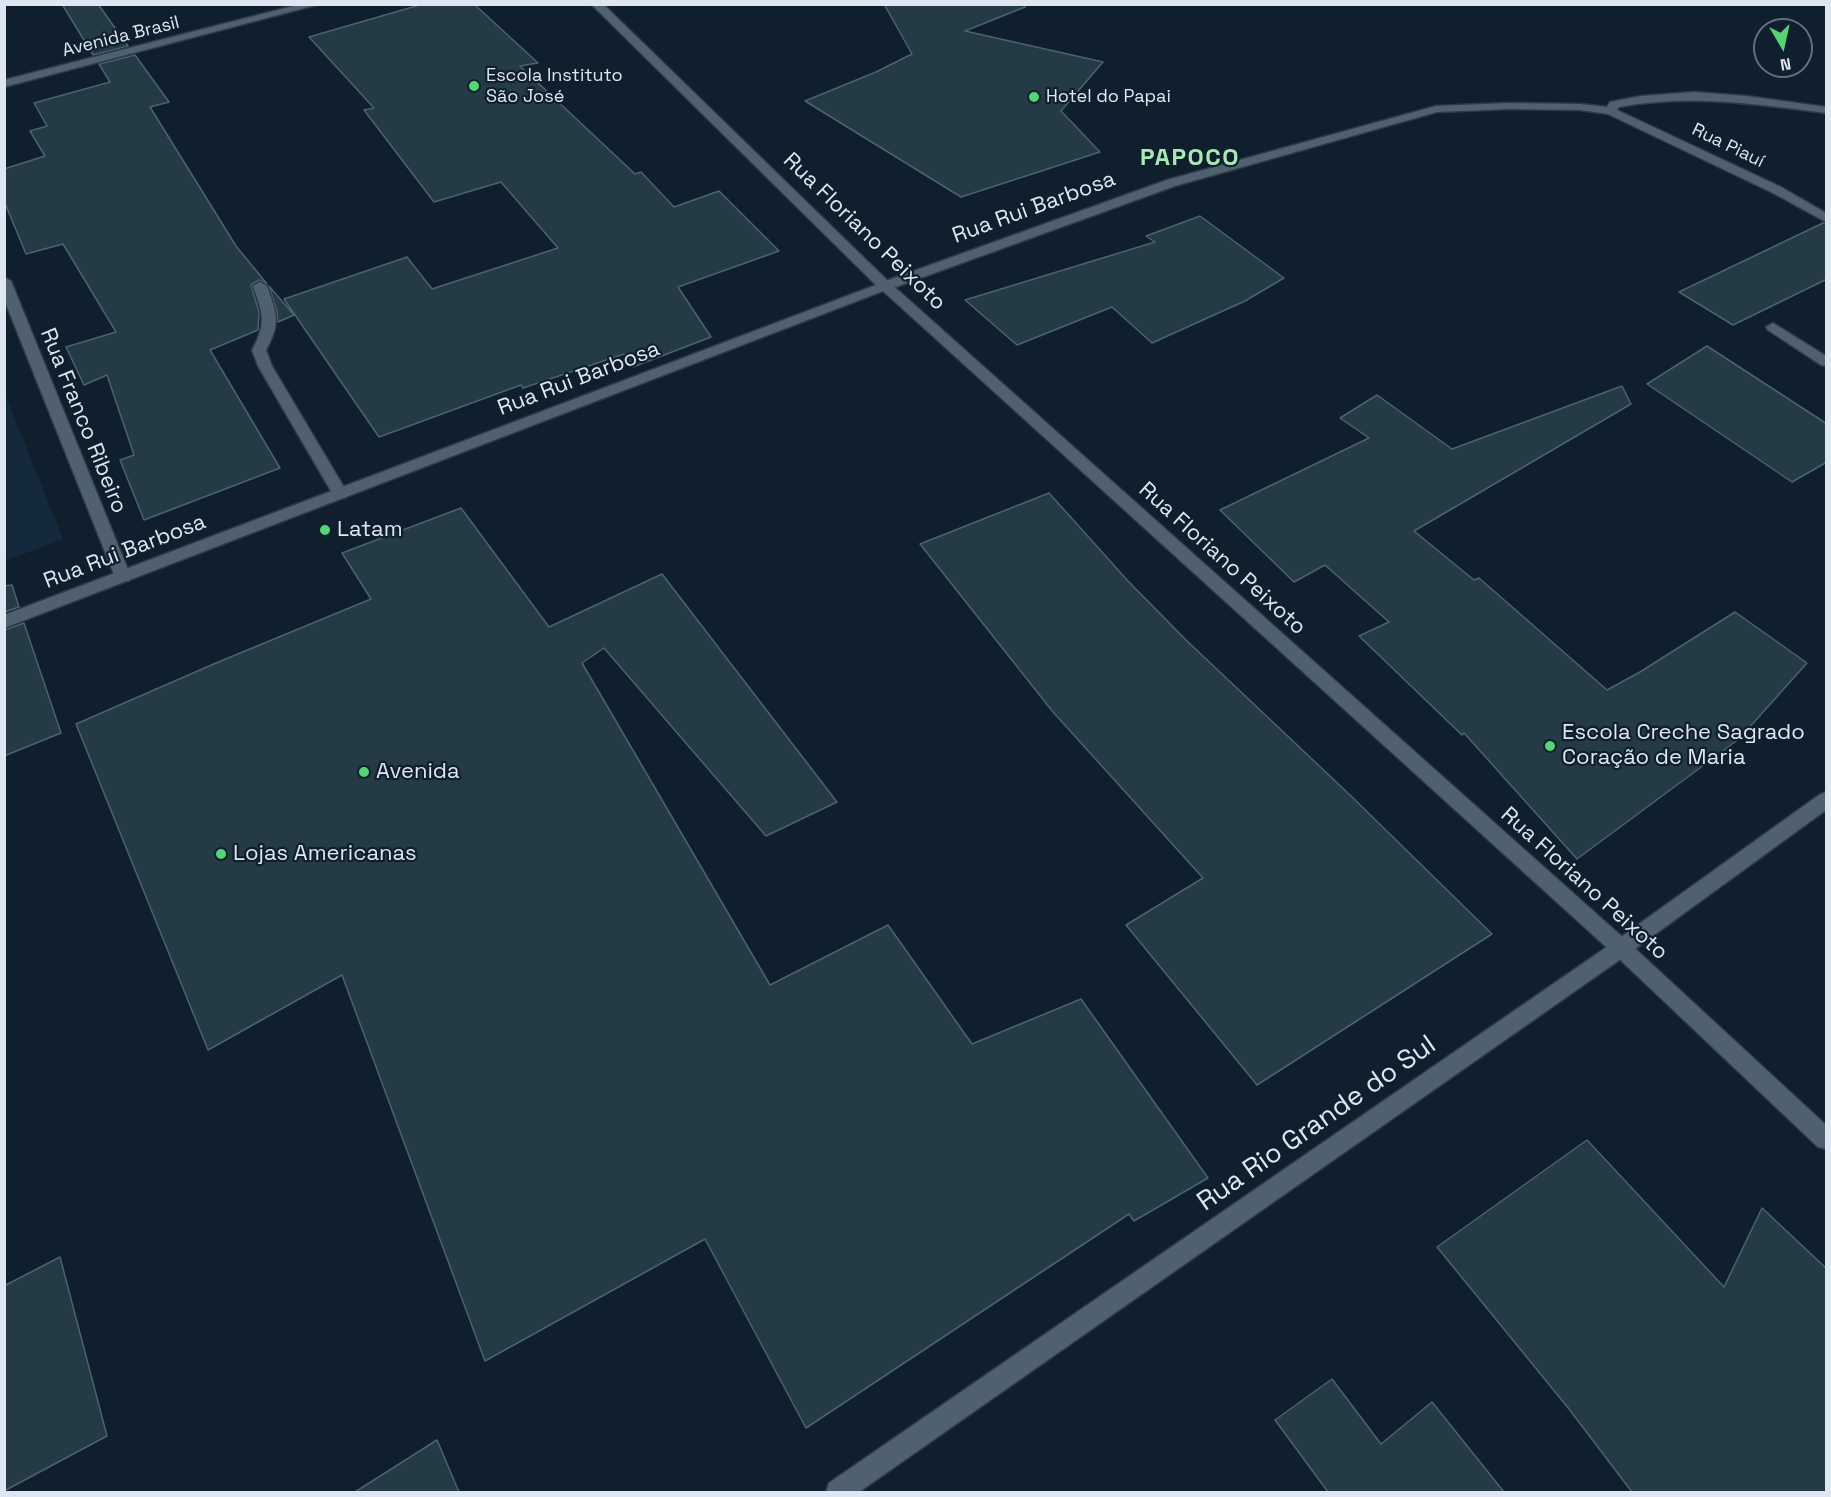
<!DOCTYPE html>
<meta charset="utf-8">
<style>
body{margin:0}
#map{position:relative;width:1831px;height:1497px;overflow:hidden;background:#101f2d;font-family:"Space Grotesk",sans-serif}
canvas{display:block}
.frame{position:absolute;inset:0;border:6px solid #dee7f1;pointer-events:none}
.north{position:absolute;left:1753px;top:18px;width:60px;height:60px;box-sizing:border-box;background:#101f2d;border:2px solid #626f7b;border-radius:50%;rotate:171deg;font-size:16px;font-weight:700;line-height:24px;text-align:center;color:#dee7f1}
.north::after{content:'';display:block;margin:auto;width:21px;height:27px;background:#53d672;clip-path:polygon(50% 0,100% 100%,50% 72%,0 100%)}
</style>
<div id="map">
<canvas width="1831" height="1497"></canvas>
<div class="frame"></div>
<div class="north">N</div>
</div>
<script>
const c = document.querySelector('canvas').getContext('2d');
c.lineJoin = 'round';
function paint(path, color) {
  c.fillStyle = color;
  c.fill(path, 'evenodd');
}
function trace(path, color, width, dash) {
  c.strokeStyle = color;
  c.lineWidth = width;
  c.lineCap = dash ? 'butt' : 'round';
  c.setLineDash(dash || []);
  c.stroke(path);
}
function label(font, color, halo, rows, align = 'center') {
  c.font = font + ' "Space Grotesk",sans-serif';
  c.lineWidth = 4.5;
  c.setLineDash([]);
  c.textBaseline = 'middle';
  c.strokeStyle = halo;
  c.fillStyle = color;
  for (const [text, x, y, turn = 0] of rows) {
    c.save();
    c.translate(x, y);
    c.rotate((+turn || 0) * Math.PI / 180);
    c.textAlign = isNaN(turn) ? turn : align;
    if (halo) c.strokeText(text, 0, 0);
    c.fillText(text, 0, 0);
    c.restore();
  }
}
const built = new Path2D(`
 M5,394L63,539L5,561H4Z`);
const building = new Path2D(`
 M62,4H98L128,46L93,55Z
 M423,4H474L538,63L520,66L635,174L641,172L674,207L719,191L779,251L678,287L711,337L633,367L624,354L523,388L521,385L379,437L284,299L407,257L432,289L558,248L501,182L434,202L364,110L374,108L309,37Z
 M884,4H1025V7L965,31L1103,62L1061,111L1100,152L961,197L805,101L876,72L912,54Z
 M135,55L169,102L150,107L236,246L267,284L259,280L251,285L259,312L258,330L210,350L280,468L144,520L120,460L134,455L107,375L84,385L66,347L116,332L63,244L26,254L4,201V169L45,156L30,131L47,126L34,103L110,82L99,64Z
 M1200,216L1284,278L1245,301L1152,343L1112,307L1017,345L965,300L1155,242L1146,236Z
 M1823,223L1827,224V279L1733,325L1679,292Z
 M269,286L294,315L278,322L277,311Z
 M1707,346L1827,424V462L1792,482L1647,384Z
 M1622,386L1631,404L1414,531L1474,580L1479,578L1607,690L1640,672L1735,612L1807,663L1739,739L1577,859L1464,733L1462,735L1359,636L1389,622L1325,565L1294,582L1220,510L1369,438L1340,418L1377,395L1452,449Z
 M1049,493L1128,581L1186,640L1350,795L1492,934L1257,1085L1126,925L1203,878L1053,712L920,544Z
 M461,508L549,627L662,574L837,802L766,836L604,648L582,663L770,985L888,925L972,1044L1081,999L1208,1178L1134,1221L1129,1214L806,1428L705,1239L485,1361L342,975L208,1050L76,724L216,663L371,599L342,553Z
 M12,585L19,607L4,612V586Z
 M24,623L61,733L4,756V630Z
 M1587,1140L1724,1287L1762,1208L1827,1269V1492H1632L1569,1409L1437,1247Z
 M60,1257L107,1436L4,1491V1286Z
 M1332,1379L1381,1444L1432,1402L1504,1492H1328L1275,1420Z
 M437,1440L459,1492H355Z`);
const lane = new Path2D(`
 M260,282L267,286C277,314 281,323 266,350L272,366L348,494L345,498H335L258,366L252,350C267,323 263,314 253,286Z
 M1773,323L1826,356V366L1821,365L1768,330L1766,327Z`);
const street = new Path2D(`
 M1694,92L1746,96L1826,107V113C1756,104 1689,94 1619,107L1617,110L1781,187L1826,213V222L1773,193L1608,114L1580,110L1509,109L1437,112L1175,186L890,289H880L878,286L880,283L1167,180L1436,106L1509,103L1580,104L1607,107L1610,102L1641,96Z
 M4,277L11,281L131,577L129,581H117L115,577L4,299Z
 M1826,792V810L1628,954L859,1492H826L829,1483L1614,942L1819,795Z`);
const secondary = new Path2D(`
 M301,4H320L4,87V80Z
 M591,4H603L890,283L1628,942L1826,1125V1149L1818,1147L1614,954L883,291L4,628V615L876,285Z`);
const markers = [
 [474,86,6,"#53d672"],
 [1034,97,6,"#53d672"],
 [325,530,6,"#53d672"],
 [1550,746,6,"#53d672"],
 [364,772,6,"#53d672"],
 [221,854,6,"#53d672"]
];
const farStreetnames = [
 ["Avenida Brasil",121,37,-14],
 ["Rua Piauí",1728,146,26]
];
const farPoinames = [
 ["Escola Instituto",486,76],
 ["São José",486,97],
 ["Hotel do Papai",1046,97]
];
const streetNames = [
 ["Rua Rui Barbosa",1034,208,-20],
 ["Rua Floriano Peixoto",864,232,44],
 ["Rua Rui Barbosa",579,379,-21],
 ["Rua Franco Ribeiro",83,421,68],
 ["Rua Rui Barbosa",125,552,-21],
 ["Rua Floriano Peixoto",1222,559,42],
 ["Rua Floriano Peixoto",1584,884,42]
];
const poiNames = [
 ["Latam",337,530],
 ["Escola Creche Sagrado",1562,733],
 ["Coração de Maria",1562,758],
 ["Avenida",376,772],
 ["Lojas Americanas",233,854]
];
const farDistrictnames = [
 ["PAPOCO",1190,158]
];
const nearStreetnames = [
 ["Rua Rio Grande do Sul",1317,1124,-35]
];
paint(built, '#14293c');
paint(building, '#243b46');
trace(building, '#4b636f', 1.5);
trace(lane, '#313945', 3);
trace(street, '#313945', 3);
trace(secondary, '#313945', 3);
paint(lane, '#4f6070');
paint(street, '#4f6070');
paint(secondary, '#4f6070');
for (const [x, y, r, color] of markers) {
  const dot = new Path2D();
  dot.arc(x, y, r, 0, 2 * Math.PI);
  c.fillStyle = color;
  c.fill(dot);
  trace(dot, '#101f2d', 2);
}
label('18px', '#dee7f1', '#101f2d', farStreetnames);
label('18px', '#dee7f1', '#101f2d', farPoinames, 'left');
label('22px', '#dee7f1', '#101f2d', streetNames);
label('22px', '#dee7f1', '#101f2d', poiNames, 'left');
c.letterSpacing = '1.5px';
label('bold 24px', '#a9eab3', '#101f2d', farDistrictnames);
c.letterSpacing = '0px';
label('27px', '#dee7f1', '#101f2d', nearStreetnames);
</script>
